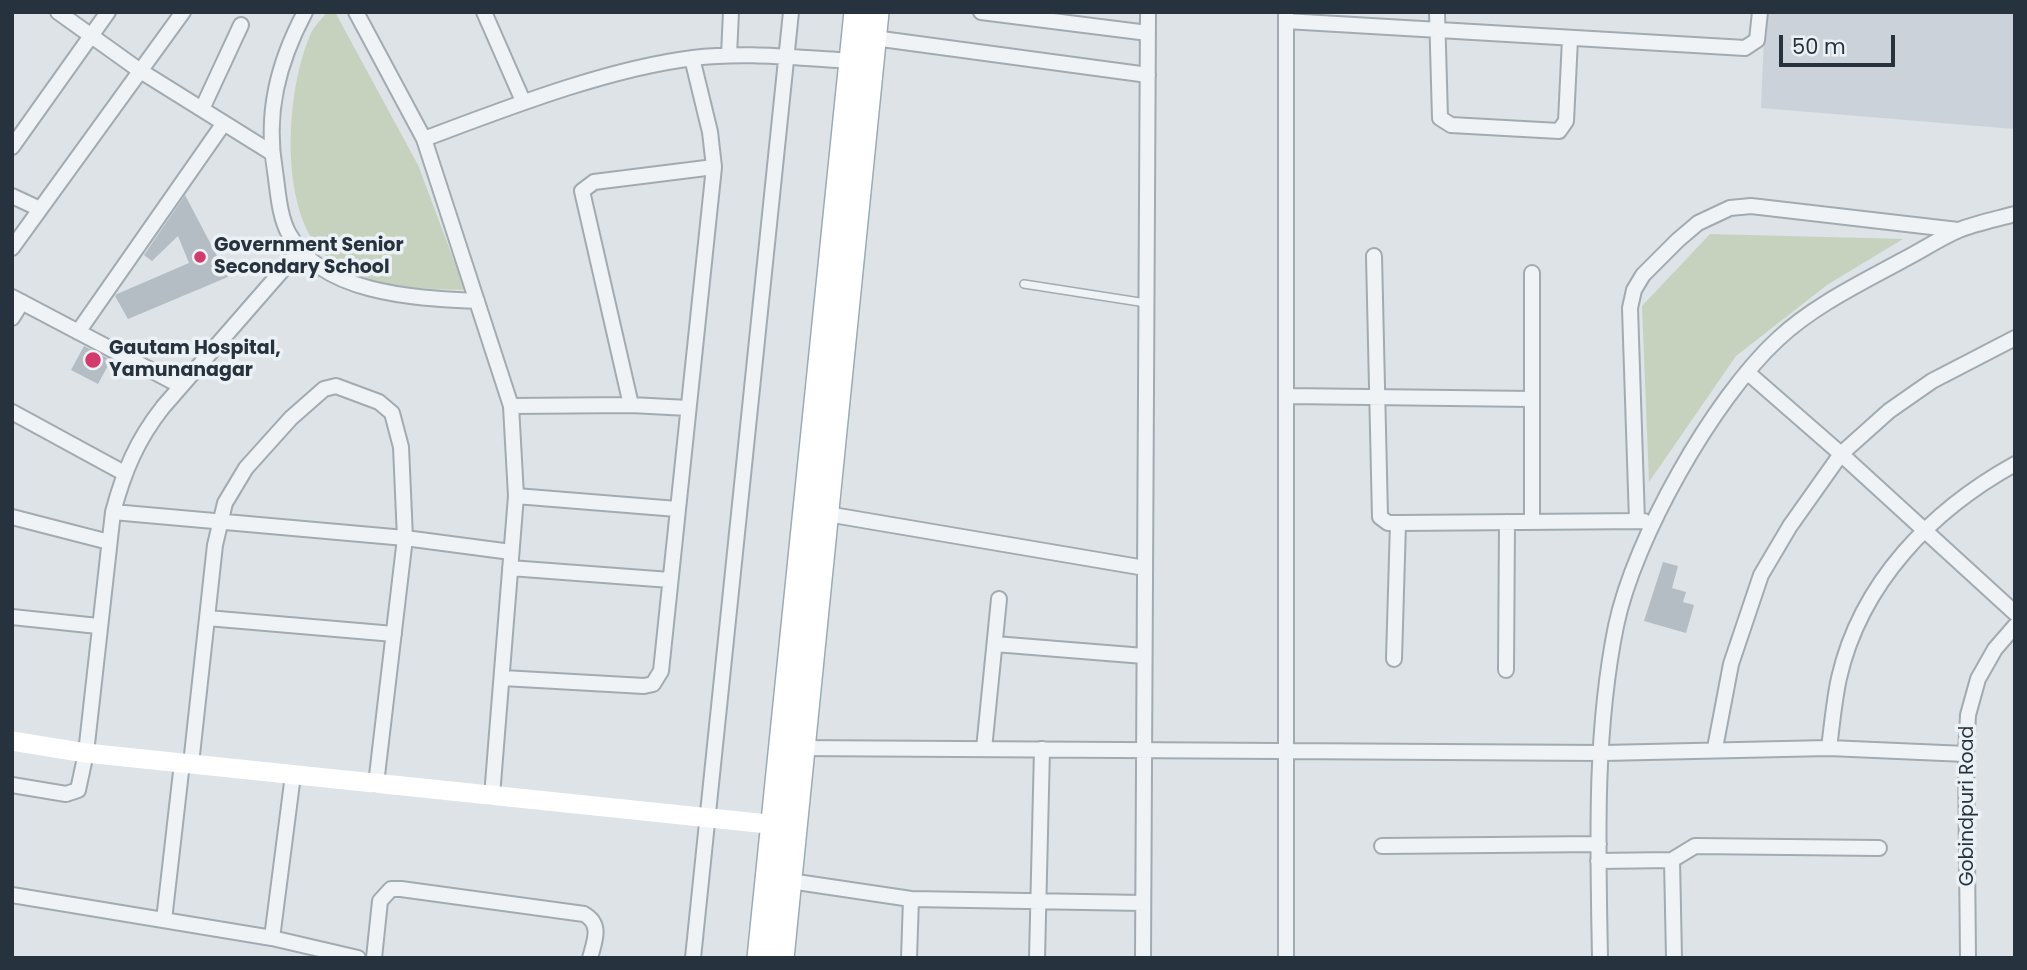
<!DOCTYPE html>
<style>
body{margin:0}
#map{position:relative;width:2027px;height:970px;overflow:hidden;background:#dde3e7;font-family:Poppins,sans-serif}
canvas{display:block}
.frame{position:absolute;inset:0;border:14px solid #26333e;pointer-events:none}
.scale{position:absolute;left:1779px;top:35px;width:116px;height:32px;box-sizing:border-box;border:4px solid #26333e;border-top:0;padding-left:9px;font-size:21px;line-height:24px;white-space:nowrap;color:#26333e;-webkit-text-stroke:5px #ecf1f5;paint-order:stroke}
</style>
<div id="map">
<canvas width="2027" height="970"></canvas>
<div class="frame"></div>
<div class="scale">50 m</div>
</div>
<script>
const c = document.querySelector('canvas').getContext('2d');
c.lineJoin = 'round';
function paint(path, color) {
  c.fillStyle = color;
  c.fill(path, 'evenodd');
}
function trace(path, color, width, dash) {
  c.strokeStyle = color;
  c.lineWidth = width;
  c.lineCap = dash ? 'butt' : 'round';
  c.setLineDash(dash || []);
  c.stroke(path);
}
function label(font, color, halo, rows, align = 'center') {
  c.font = font + ' Poppins,sans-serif';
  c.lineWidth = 7;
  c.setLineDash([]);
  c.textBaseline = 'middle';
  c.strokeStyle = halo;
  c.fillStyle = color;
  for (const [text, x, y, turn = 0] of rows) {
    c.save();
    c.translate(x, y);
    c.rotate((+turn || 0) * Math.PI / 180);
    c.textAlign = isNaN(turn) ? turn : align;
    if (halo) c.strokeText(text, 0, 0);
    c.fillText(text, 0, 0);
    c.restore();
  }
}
const built = new Path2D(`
 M1765,12H2015V129L1761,108Z`);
const green = new Path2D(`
 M327,12H335L418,165L465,290C419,289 359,289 323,253C278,207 286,89 311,33C314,26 322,19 327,12Z
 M1710,234L1903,239L1827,285L1736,356L1649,482L1642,306Z`);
const building = new Path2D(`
 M185,195L228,277L128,319L115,296L117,294L189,263L178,236L152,261L144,255Z
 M84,346L111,360L98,384L71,370Z
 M1663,562L1678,566L1672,588L1686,592L1683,602L1694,605L1686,633L1644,621Z`);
const lane = new Path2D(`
 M1024,284L1146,303`);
const street = new Path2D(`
 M58,12L139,70L272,153
 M305,12C278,63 265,113 275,171C278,191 279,216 289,234C323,295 416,298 477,301
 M356,12L424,139L511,406L516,496L492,796
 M484,12L523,101
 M981,12L1148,33
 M1437,12L1440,118L1451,125L1559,131L1566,121L1570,39
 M1286,21L1745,48L1757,40L1760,12
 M874,38L1148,75
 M729,55L731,12
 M202,109L241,25
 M424,139C507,108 606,69 693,58C749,51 803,59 858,61
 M12,147L108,12
 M12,196L40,209
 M12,248L183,12
 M1374,256L1380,517L1388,523H1398L1644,521
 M1532,273V522
 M12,297L181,386
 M12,318L22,302
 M78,332L224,123
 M1747,372L1841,454L2015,613
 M1287,396L1532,399
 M631,405L582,191L594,182L714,167
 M511,406L631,405L688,408
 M12,412L124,473
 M516,496L677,509
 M113,512L405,538L511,552
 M827,514L1145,568
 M12,517L109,542
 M1637,521L1630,308L1634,290L1643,275L1678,240L1698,223L1730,208L1751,206L1958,230
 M510,568L670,580
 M12,617L98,626
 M207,618L394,634
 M995,644L1144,656
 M1394,659L1398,523
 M1506,670L1507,522
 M503,678L644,686L653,684L661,671L714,167L710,132L692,58
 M795,748L1603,753L1829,748L1966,754
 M1715,748L1731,664L1761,575L1790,526L1841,454L1889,411L1932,381L2015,338
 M1829,748C1832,725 1834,701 1839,678C1861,582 1932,510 2015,464
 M984,749L999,599
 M191,764L215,545L225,503L246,468L291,418L324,389L336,386L379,402L392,413L401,447L405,538L376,784
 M12,785L66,794L78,790L86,753L113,512C124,471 137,440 163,407L300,250
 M1382,846L1599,844
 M1672,860L1674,958
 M1598,861L1672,860L1695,846L1879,848
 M790,881L911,899L1143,903
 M12,895L272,938L358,958
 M164,920L182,763
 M272,938L293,775
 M374,958L380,901L391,889H401L584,914C602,924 595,940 590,958
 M693,958L791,12
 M909,958L911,899
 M1037,958L1042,749
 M1143,958L1148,12
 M1286,958V12
 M1600,958C1598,848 1594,734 1616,626C1634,539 1713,399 1778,339C1813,306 1861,283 1903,260C1921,251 1940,238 1959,230C1976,223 1997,219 2015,214
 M1968,958L1966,754L1968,715L1978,679L1995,649L2015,626`);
const secondary = new Path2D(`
 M12,741L86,753L787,826`);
const primary = new Path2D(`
 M759,958L856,12
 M782,958L877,12`);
const markers = [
 [200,257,7,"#d33b6e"],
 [93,360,9,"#d33b6e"]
];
const poiNames = [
 ["Government Senior",214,246],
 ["Secondary School",214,268],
 ["Gautam Hospital,",109,349],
 ["Yamunanagar",109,371]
];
const streetNames = [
 ["Gobindpuri Road",1968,806,-90]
];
paint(built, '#cbd2da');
paint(green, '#c6d2bd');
paint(building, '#b4bdc4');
trace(lane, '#a2abb1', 10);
trace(street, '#a2abb1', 18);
trace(primary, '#9caab4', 26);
trace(lane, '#f0f3f6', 7);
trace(street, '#f0f3f6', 14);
trace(secondary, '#fff', 19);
trace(primary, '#fff', 23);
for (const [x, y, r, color] of markers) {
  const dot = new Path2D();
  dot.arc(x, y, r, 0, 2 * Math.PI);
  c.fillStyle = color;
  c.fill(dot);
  trace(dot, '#ecf1f5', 2.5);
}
label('bold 19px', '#26333e', '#ecf1f5', poiNames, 'left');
label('19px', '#26333e', '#ecf1f5', streetNames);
</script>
